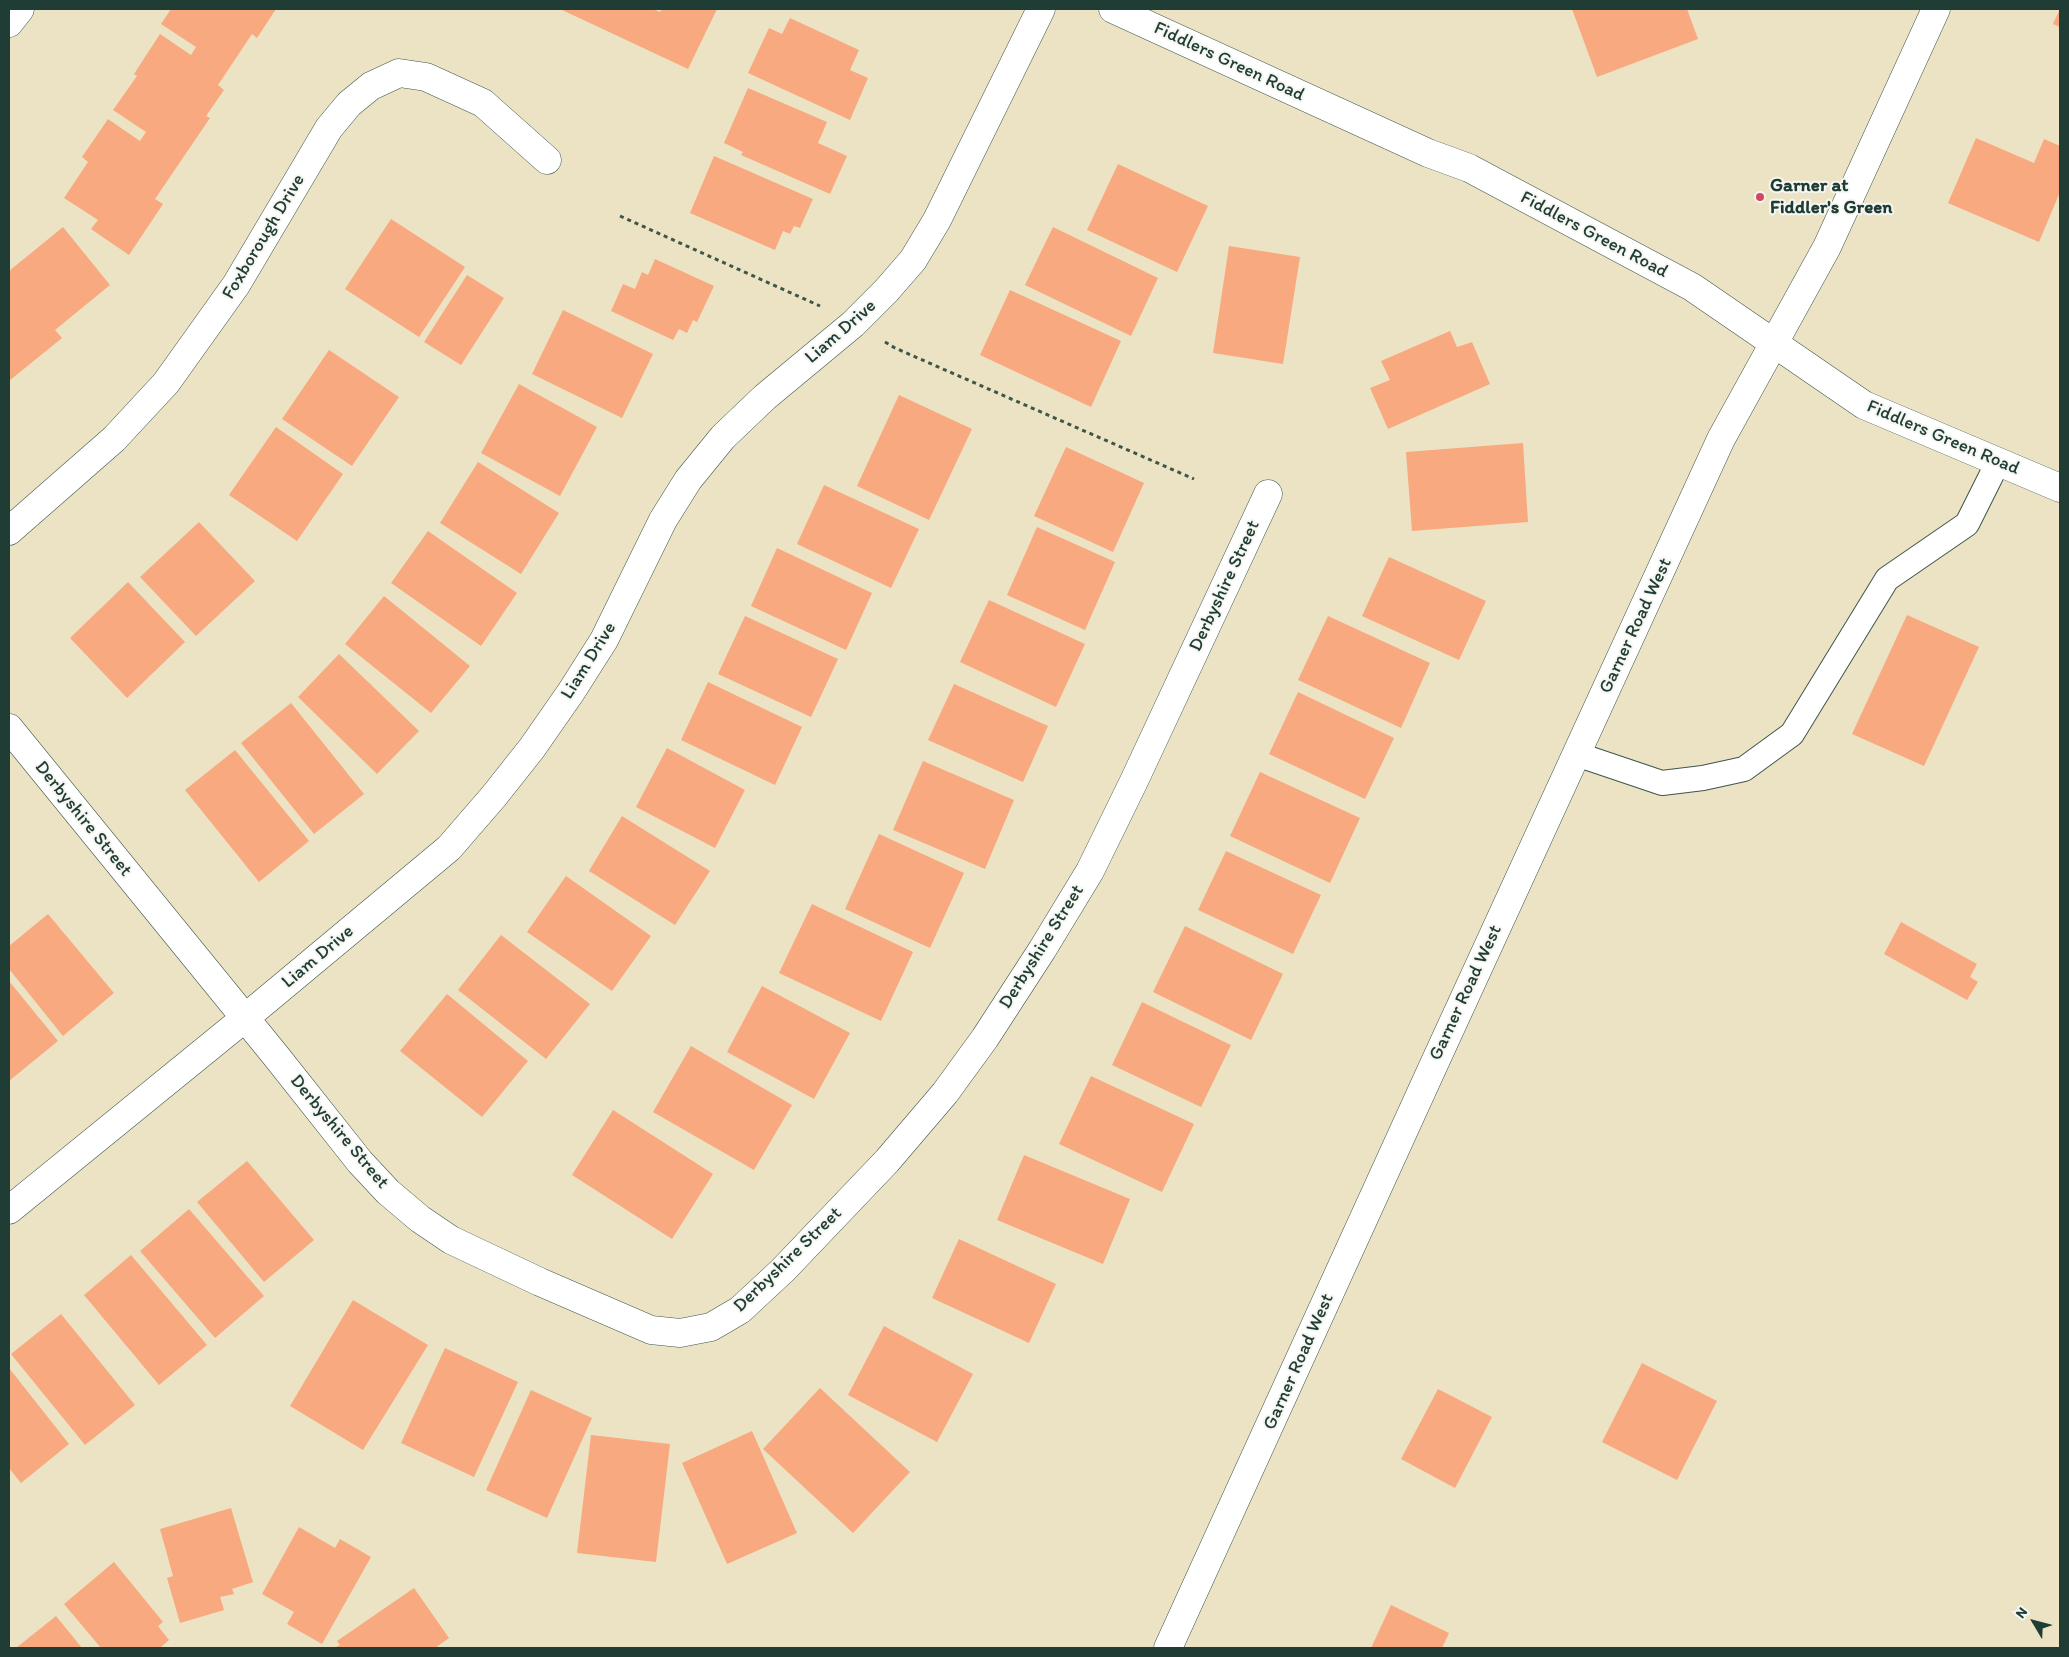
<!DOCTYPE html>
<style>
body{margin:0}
#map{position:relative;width:2069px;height:1657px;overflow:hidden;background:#ebe3c4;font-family:Itim,sans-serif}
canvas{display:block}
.frame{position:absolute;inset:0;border:10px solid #1f3d34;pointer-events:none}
.north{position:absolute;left:2009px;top:1597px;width:50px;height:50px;-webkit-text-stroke:4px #f6f6f2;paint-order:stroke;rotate:307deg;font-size:14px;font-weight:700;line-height:20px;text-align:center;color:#1f3d34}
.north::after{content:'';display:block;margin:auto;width:18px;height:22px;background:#1f3d34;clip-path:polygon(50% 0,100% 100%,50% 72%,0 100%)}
</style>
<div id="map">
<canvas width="2069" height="1657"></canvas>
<div class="frame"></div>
<div class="north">N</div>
</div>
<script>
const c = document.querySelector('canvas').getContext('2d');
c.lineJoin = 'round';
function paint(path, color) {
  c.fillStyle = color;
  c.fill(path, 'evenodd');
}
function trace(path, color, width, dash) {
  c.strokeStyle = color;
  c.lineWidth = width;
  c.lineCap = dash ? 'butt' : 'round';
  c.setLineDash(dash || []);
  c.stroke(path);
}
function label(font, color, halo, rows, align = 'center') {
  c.font = font + ' Itim,sans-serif';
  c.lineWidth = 4;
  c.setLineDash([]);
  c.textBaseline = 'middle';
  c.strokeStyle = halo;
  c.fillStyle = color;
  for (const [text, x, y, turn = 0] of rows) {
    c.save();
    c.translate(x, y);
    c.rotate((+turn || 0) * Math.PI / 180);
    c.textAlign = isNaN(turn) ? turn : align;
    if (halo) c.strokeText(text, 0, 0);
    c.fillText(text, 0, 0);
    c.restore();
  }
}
const building = new Path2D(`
 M171,9H276L257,38L252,34L218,85L224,90L206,116L210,118L155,199L163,204L129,255L91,229L98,220L64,198L88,162L82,157L108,119L140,141L146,132L113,110L137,76L134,74L160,34L191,55L196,47L161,24Z
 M560,9H653L660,12L662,9H717L688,69Z
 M1572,9H1687L1698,39L1597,77Z
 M2060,9V27L2053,24Z
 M790,18L859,50L850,70L868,78L850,120L748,73L769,28L782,34Z
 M748,88L827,122L818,143L847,156L830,194L741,155L743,152L724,143Z
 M1976,138L2034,163L2044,139L2060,146V192L2039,242L1948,203Z
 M714,156L813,199L800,228L794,226L790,234L783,231L775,250L690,213Z
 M1118,164L1208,206L1177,272L1087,230Z
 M391,219L465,267L419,337L345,289Z
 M63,227L110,285L55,330L62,338L9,381V271Z
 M1053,227L1158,278L1131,336L1025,285Z
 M1229,246L1300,257L1283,364L1213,353Z
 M655,259L714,286L697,322L693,320L687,333L679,329L673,340L611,311L623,284L635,289L642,272L648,275Z
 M467,275L504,298L461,365L424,342Z
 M1010,290L1121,341L1091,407L980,355Z
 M563,310L653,354L622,418L532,374Z
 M1450,331L1457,347L1472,342L1490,384L1388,429L1370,388L1390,380L1381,361Z
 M329,350L399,397L352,466L282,419Z
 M519,384L597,427L560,496L481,453Z
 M899,395L972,429L929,520L857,486Z
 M276,427L343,474L297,541L229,495Z
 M1523,443L1528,522L1412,531L1406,452Z
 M1066,447L1144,483L1113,552L1034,516Z
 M478,462L559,513L521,574L440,523Z
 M824,485L919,529L891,588L797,544Z
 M199,522L255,581L196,636L140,577Z
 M1037,527L1115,562L1085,630L1007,595Z
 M428,531L517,593L481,646L391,583Z
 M777,548L872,593L846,650L751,606Z
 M1389,557L1486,601L1459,660L1362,616Z
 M128,582L185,642L127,698L70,638Z
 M384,596L470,666L431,713L345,644Z
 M989,600L1085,644L1056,707L960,662Z
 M1907,615L1979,647L1924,766L1852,734Z
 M745,616L838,659L811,717L718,674Z
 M1328,616L1430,663L1401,728L1298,680Z
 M339,654L419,731L377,774L298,697Z
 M708,682L802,727L775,785L681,740Z
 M954,684L1048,726L1023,782L928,740Z
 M1298,692L1394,738L1365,799L1269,754Z
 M291,703L364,794L314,834L241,743Z
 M667,748L745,790L715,848L636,807Z
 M235,750L309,841L259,882L185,790Z
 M923,761L1014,800L985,869L893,830Z
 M1260,772L1360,818L1330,883L1230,836Z
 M622,816L710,871L675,925L589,871Z
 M879,834L964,873L930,948L845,909Z
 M1226,851L1321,895L1293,954L1198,910Z
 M566,876L651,936L612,991L527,932Z
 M812,904L913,952L881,1021L779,973Z
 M48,914L114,993L63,1036L9,969V946Z
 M1901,922L1977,964L1970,977L1978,982L1967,1000L1884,954Z
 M1185,926L1283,974L1251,1040L1153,992Z
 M501,935L590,1004L546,1059L458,990Z
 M9,981L58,1041L9,1081Z
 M762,986L850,1033L814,1099L727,1052Z
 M447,994L528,1061L482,1117L400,1051Z
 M1142,1002L1231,1045L1201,1107L1112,1065Z
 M691,1046L792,1105L754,1170L653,1112Z
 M1091,1076L1194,1124L1162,1192L1059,1144Z
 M613,1110L713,1174L672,1239L572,1175Z
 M1024,1155L1130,1199L1103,1264L997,1220Z
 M247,1161L314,1240L264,1282L197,1202Z
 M189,1209L264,1296L215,1338L140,1251Z
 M959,1239L1056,1284L1029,1343L932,1298Z
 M131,1255L207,1345L159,1385L84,1295Z
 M353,1300L428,1345L363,1450L290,1406Z
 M61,1314L135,1405L85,1445L11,1354Z
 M884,1326L973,1374L937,1442L848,1395Z
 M445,1348L518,1382L474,1477L401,1443Z
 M1642,1363L1717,1401L1677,1480L1602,1442Z
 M9,1368L69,1444L21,1483L9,1468Z
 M820,1388L910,1472L853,1533L763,1449Z
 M1438,1389L1492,1417L1455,1488L1401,1459Z
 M531,1390L592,1418L547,1518L486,1490Z
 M752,1431L797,1533L727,1564L682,1463Z
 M591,1435L670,1444L656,1562L577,1553Z
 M231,1508L253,1582L232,1589L234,1594L220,1597L224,1610L180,1623L167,1578L173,1576L160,1529Z
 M299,1527L335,1548L340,1539L371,1557L322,1644L287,1624L294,1612L262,1594Z
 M114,1562L163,1622L158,1626L169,1640L160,1648H101L64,1604Z
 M414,1588L449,1638L435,1648H334L340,1645L337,1641Z
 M1391,1605L1449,1633L1442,1648H1371Z
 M56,1616L82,1648H16Z`);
const path = new Path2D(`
 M620,216L820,306
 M885,342L895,348L1194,479`);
const service = new Path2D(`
 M1576,754L1662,783L1703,778L1744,769L1792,734L1887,579L1967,524L1998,462`);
const minor = new Path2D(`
 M9,531L114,439L166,383L236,285L329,128L349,104L371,86L399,73L426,77L483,103L547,160
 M9,728L276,1056L360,1162L388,1192L420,1219L451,1240L540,1282L651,1330L680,1333L711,1327L740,1310L783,1270L887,1161L945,1093L985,1038L1042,950L1090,871L1134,781L1268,494
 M9,1210L245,1018L449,848L494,796L532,748L571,692L604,640L663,520L688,480L723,437L765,397L853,324L886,291L913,260L937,220L1041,9`);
const secondary = new Path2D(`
 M1113,9L1428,153L1469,168L1692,287L1864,405L2060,488
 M1168,1648L1435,1062L1721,439L1827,247L1936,9`);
const motorway = new Path2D(`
 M9,23L20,9`);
const markers = [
 [1760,197,5,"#d1495b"]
];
const streetNames = [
 ["Fiddlers Green Road",1229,62,25],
 ["Fiddlers Green Road",1594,235,28],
 ["Foxborough Drive",264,237,-59],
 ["Liam Drive",841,332,-41],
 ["Fiddlers Green Road",1943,438,23],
 ["Derbyshire Street",1225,586,-65],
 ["Garner Road West",1636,626,-65],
 ["Liam Drive",589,661,-58],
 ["Derbyshire Street",83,819,51],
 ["Derbyshire Street",1042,947,-58],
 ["Liam Drive",318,957,-40],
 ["Garner Road West",1466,993,-65],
 ["Derbyshire Street",339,1132,50],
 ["Derbyshire Street",788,1260,-44],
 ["Garner Road West",1299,1362,-66]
];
const poiNames = [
 ["Garner at",1770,186],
 ["Fiddler's Green",1770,208]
];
paint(building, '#f9a97f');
trace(service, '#3e564a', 26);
trace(minor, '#3e564a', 29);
trace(secondary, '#3e564a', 29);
trace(motorway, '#3e564a', 29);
trace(path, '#3e564a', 3, [4, 4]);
trace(service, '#fff', 24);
trace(minor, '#fff', 28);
trace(secondary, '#fff', 28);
trace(motorway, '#fff', 28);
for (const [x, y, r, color] of markers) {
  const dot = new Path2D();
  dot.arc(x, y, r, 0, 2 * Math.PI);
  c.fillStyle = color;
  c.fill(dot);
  trace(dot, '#f6f6f2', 2);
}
label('19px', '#1f3d34', '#f6f6f2', streetNames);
label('bold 19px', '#1f3d34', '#f6f6f2', poiNames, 'left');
</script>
